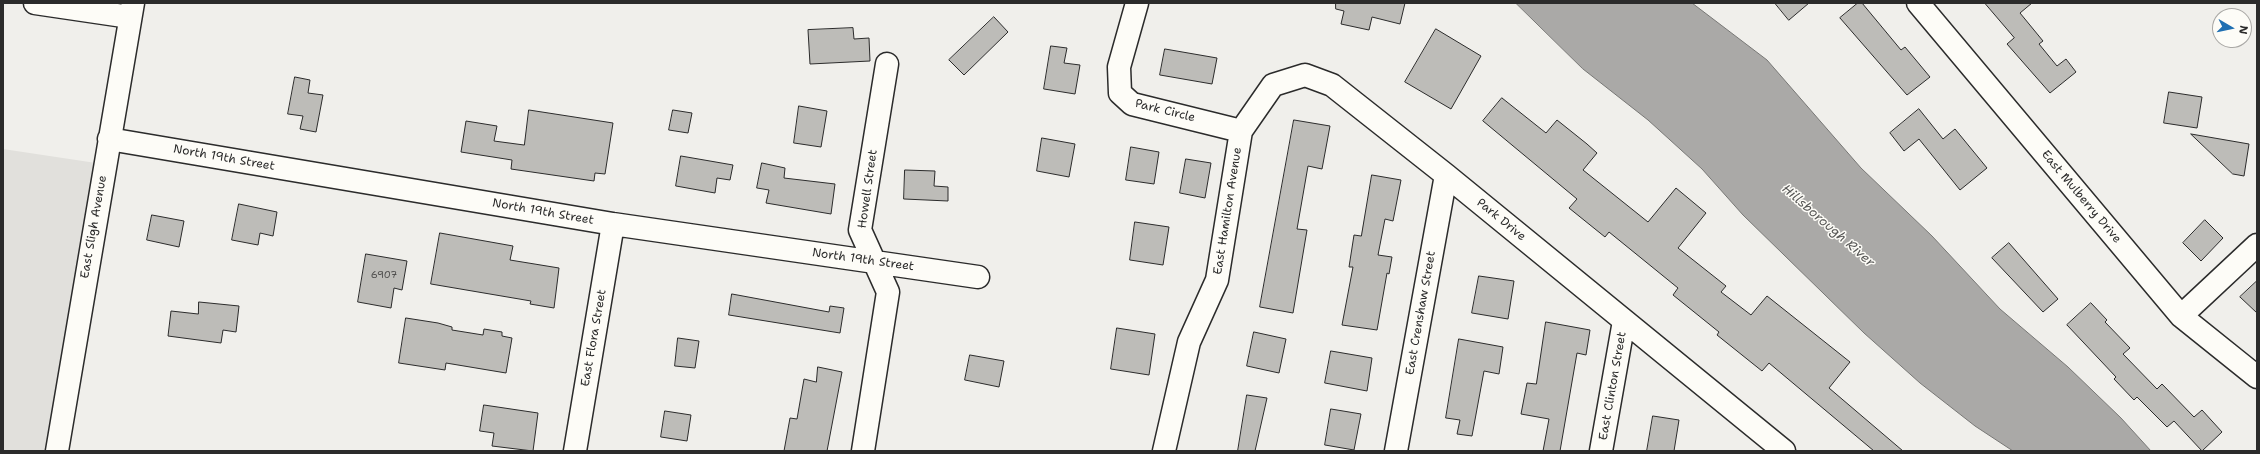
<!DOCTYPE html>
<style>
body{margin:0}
#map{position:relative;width:2260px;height:454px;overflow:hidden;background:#f0efeb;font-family:"Shantell Sans",sans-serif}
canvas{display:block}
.frame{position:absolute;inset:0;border:4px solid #2b2b2b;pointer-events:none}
.north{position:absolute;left:2212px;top:8px;width:40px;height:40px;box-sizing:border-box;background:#fdfcf7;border:1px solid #a9a8a5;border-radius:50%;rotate:99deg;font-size:11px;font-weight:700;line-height:16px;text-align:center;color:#2b2b2b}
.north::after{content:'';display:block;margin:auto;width:14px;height:18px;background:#1f6fb2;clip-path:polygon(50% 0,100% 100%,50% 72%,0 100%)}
</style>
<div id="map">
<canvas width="2260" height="454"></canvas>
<div class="frame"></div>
<div class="north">N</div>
</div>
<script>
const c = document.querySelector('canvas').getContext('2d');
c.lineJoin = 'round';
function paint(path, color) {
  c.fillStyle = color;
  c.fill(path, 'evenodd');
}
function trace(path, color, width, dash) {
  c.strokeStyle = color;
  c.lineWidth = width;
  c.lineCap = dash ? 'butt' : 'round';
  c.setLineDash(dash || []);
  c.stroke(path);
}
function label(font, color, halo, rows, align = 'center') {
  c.font = font + ' "Shantell Sans",sans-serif';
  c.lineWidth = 3;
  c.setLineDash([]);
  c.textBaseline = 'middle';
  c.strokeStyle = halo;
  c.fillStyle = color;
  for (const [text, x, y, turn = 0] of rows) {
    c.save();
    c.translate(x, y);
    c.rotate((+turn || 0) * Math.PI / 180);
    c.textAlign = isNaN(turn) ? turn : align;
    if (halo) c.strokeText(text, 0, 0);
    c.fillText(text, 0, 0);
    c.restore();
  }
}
const built = new Path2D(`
 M3,149L96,163L49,451H3Z`);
const water = new Path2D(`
 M1516,3H1692L1767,60L1861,168L1932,236L2000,309L2068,367L2121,418L2151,451H2013L1975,426L1920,383L1864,333L1743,215L1702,169L1648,120L1583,69Z`);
const building = new Path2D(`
 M1336,3H1405L1400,24L1372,17L1369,30L1341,24L1344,11L1336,9Z
 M1775,3H1809L1789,20Z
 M1858,3H1862L1901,50L1905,47L1930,77L1907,95L1840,18Z
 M1985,3H2032L2020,13L2043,41L2039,44L2057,66L2066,59L2076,72L2050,93L2007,44L2014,38Z
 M994,17L1008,32L964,75L949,60Z
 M853,28L854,39L869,38L870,61L810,64L808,30Z
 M1436,29L1481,56L1451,109L1405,82Z
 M1051,46L1067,48L1064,63L1080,65L1075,94L1044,89Z
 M1165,49L1217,58L1212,84L1160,75Z
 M295,77L310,80L308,93L323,95L316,132L300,129L303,116L288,114Z
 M2169,92L2202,97L2197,128L2164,123Z
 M1502,98L1546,133L1557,120L1587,144L1597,153L1583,170L1648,222L1676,188L1706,213L1678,248L1726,286L1721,292L1751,315L1767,296L1850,362L1829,388L1903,451H1874L1769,363L1762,371L1717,335L1719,332L1673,295L1678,288L1609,232L1605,237L1569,208L1577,199L1483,121Z
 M799,106L827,111L821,147L794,143Z
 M1919,109L1943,139L1955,129L1987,168L1960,190L1919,139L1904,151L1890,133Z
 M529,110L613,123L605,174L595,173L594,181L511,169L512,160L461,152L466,121L497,126L494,141L524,145Z
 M673,110L692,113L688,133L669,130Z
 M1294,120L1330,126L1322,169L1308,166L1297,229L1307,230L1293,313L1260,307Z
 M2191,134L2249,144L2244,176L2233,174Z
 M1042,138L1075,144L1069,177L1037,171Z
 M1131,147L1159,152L1154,184L1126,180Z
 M681,156L733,165L730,180L717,178L715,193L676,186Z
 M1186,159L1211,163L1205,198L1180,193Z
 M762,163L785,168L784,178L835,184L831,214L766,203L769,190L757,188Z
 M905,170L935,171L934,186L948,187V201L904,199Z
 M1372,175L1401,180L1393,221L1385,219L1378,255L1392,257L1389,274L1387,273L1377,330L1342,325L1353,267H1349L1354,235L1361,236Z
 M239,204L277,212L273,236L260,233L258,245L232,240Z
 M152,215L184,221L179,247L147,240Z
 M2205,220L2223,238L2201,261L2183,243Z
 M1135,222L1169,227L1163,265L1130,260Z
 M440,233L513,246L510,260L559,268L554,308L530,304L531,301L431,284Z
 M2009,243L2058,299L2043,312L1992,258Z
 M366,254L407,261L402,290L394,288L391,308L358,302Z
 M1479,276L1514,281L1508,319L1472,313Z
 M2257,281V313L2240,297Z
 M732,294L829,312L830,306L844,308L840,333L729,315Z
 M199,302L239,306L236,332L223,330L221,343L168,336L171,311L198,314Z
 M2091,303L2107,320L2105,322L2130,348L2123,354L2157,389L2162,384L2194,417L2202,410L2222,432L2202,451L2174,421L2167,427L2137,397L2134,400L2114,379L2116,377L2067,325Z
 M406,318L438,323L452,327V330L483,335L484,329L502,332V336L512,338L506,373L446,363L445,370L399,363Z
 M1546,322L1590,330L1586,355L1577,353L1560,451H1543L1549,419L1521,414L1527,383L1536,384Z
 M1117,328L1155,334L1149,375L1111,369Z
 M1254,332L1286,339L1279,373L1247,366Z
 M678,338L699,341L695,368L675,366Z
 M1459,339L1503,347L1499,374L1484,371L1472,436L1457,434L1460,420L1446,418Z
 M1331,351L1372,358L1367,391L1325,383Z
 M970,355L1004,361L999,387L965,380Z
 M818,367L842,372L827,451H784L790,418L797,419L804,379L816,382Z
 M1247,395L1267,398L1255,451H1238Z
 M484,405L538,413L533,451L492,446L494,433L480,431Z
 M1331,409L1361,414L1354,450L1325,445Z
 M665,411L691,415L687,441L661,437Z
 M1653,416L1679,420L1674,451H1647Z`);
const minor = new Path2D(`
 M35,3L130,17
 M1137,3L1119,67L1120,93L1132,104L1241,131
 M1918,3L2181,316L2257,377
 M109,139L613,224L978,277
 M2181,316L2257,245
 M57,451L133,3
 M575,451L613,224
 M863,451L888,292L860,230L887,64
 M1164,451L1189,342L1217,280L1241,131L1273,85L1305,75L1332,85L1446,175L1784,451
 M1396,451L1446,175
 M1601,451L1624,321`);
const numberNames = [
 ["6907",384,275]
];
const streetNames = [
 ["Park Circle",1165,111,14],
 ["North 19th Street",224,158,10],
 ["Howell Street",868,189,-82],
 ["East Mulberry Drive",2081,197,50],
 ["East Hamilton Avenue",1228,211,-81],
 ["North 19th Street",543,212,10],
 ["Park Drive",1501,220,39],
 ["East Sligh Avenue",94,227,-80],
 ["North 19th Street",863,260,8],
 ["East Crenshaw Street",1421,313,-80],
 ["East Flora Street",594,338,-80],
 ["East Clinton Street",1613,386,-80]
];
const waterNames = [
 ["Hillsborough River",1828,226,41]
];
paint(built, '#e1e0dc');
paint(water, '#aaa9a7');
trace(water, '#777775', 1);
paint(building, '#bdbcb8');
trace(building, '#2b2b2b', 1);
trace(minor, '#2b2b2b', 25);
trace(minor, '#fdfcf7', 22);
label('10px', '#504f4e', null, numberNames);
label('12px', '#2b2b2b', '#fdfcf7', streetNames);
label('italic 13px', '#575756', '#fdfcf7', waterNames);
</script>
